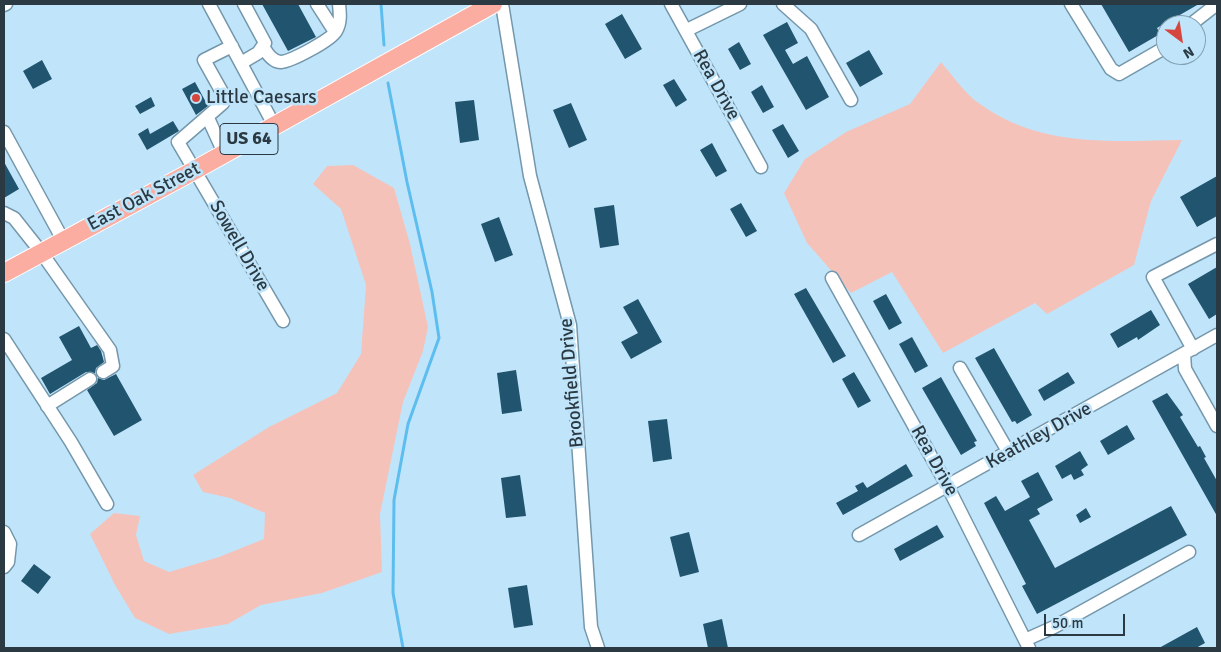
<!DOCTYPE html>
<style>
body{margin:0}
#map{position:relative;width:1221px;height:652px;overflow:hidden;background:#c0e5fb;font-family:Signika,sans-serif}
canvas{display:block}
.frame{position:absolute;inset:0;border:5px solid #2b3a42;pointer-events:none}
.north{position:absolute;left:1156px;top:15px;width:50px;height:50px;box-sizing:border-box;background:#c0e5fb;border:1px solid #84a1b1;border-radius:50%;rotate:149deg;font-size:14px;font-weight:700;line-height:20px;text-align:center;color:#2b3a42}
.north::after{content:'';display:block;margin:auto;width:18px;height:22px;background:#d5473e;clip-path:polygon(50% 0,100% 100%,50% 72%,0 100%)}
.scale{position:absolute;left:1044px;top:614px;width:81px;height:22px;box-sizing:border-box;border:2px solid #2b3a42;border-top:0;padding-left:6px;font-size:15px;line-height:18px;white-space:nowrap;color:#2b3a42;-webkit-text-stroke:4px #c0e5fb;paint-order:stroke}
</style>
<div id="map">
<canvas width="1221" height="652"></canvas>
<div class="frame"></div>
<div class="north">N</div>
<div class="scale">50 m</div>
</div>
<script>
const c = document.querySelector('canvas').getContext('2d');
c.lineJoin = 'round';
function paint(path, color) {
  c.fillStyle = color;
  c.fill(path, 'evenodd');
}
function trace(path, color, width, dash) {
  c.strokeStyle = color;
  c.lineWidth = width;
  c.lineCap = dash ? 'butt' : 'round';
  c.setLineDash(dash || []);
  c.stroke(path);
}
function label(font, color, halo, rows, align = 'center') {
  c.font = font + ' Signika,sans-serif';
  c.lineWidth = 5;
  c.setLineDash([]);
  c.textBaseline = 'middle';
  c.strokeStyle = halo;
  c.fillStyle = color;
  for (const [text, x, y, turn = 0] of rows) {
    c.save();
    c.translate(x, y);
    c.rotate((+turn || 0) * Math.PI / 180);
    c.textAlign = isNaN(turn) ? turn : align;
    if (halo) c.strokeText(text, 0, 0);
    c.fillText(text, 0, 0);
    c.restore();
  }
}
const green = new Path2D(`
 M941,62C953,76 965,94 980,104C1041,148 1111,141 1182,140L1151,201L1134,265L1047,314L1035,303L943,353L892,272L851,293L807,243L784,193L805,159L846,132L910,104Z
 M353,165L394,188L410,244L428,327L423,351L403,402L380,514L382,572L322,593L261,605L228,624L169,634L135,618L115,585L90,534L114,513L140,516L136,535L144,561L169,572L219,557L264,539L265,513L230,498L203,492L193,475L269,427L337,393L361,354L366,285L341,209L313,184L327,166Z`);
const stream = new Path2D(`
 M381,4L384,45
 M388,83L407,182L432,292L439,338L408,424L394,500L393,593L403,648`);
const building = new Path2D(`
 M262,4H298L316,37L288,51Z
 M1101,4H1199L1157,28L1160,34L1129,52Z
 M622,14L642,49L625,59L605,24Z
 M787,22L798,43L785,50L793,64L807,56L829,97L806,110L763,35Z
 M739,42L751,64L740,70L728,49Z
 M869,50L883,74L860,87L846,63Z
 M42,60L52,79L33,89L23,71Z
 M674,79L687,100L676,107L663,85Z
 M195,82L208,106L196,115L182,89Z
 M762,85L774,107L763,113L751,92Z
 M151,97L155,106L140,114L135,106Z
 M474,100L479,140L460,143L455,102Z
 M571,103L587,140L569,148L553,110Z
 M173,121L179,131L147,150L138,134L148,128L150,134Z
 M783,124L799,151L788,158L772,130Z
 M712,143L727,171L716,177L700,150Z
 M4,162L19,189L4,198Z
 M1217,176V216L1197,227L1180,197Z
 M741,203L757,231L746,237L730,209Z
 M614,205L619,245L600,248L594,208Z
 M499,217L513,255L495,262L481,224Z
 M1217,267V314L1209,319L1188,284Z
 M806,288L846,356L833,363L794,294Z
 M886,294L902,323L889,330L873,301Z
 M638,299L662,342L631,359L621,342L638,333L623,307Z
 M1151,310L1160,325L1138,340L1137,337L1118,348L1110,334Z
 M79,326L91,348L97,345L101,351L104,362L96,368L95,373L86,372L50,394L41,378L72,360L59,337Z
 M912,337L928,366L915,373L899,344Z
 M994,348L1032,415L1017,424L1015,421L1012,422L975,358Z
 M516,370L522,411L502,414L497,373Z
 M854,372L871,401L858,408L842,379Z
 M1068,372L1075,383L1044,401L1038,390Z
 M116,374L142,420L114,436L87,390L97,383L98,378L104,380Z
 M941,377L977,441L974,442L976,446L961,455L922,388Z
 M1167,393L1183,415L1180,417L1198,447L1200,446L1206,457L1204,458L1217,481V516L1152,401Z
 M667,419L672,459L653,462L648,421Z
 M1127,425L1135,439L1108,455L1100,441Z
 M1080,451L1088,465L1081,470L1084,475L1074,480L1071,474L1062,479L1055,466Z
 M906,464L913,476L843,515L836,503L858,491L855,486L863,482L867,488Z
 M1038,472L1053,500L1037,509L1040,514L1029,520L1055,568L1171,506L1187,535L1037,614L1022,586L1026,584L984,503L996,496L1005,511L1030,497L1021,481Z
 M520,475L526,516L506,518L501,478Z
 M1086,508L1091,517L1080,523L1076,515Z
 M937,525L944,537L900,561L894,549Z
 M689,532L699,572L680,577L670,537Z
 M34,564L51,577L38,594L21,581Z
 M527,585L533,625L514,628L508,588Z
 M722,619L728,648H708L703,624Z
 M1197,627L1205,643L1196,648H1159Z`);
const minor = new Path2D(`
 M209,4L274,125
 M317,4L335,32
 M502,4L530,176L570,325L591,627L598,648
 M671,4L761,167
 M783,4L811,29L851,100
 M1071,4L1111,69L1119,74L1166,47
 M4,5L6,4
 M1190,25L1217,4
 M687,30L740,4
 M232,46L204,60L223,94V103L178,142L283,321
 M264,48C268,55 273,62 281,62C292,61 331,40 336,31C341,23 340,13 339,4
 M241,63L258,53L265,43L244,4
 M208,118L224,153
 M4,132L63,240
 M4,213L14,218L41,252L110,350L113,366L103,372
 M832,278L948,487L1029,648
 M4,339L71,442L107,504
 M1193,349L1153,277L1217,244
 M1184,354L1185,369L1217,426
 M960,368L1009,453
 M47,406L90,379
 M4,532L10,544L8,562L4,567
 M859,535L1217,335
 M1025,640L1054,627L1189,552`);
const highway = new Path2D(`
 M4,273L195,170L493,4`);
const markers = [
 [196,98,5,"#d5473e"]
];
const shields = [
 [249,139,58]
];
const shieldNames = [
 ["US 64",249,139]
];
const streetNames = [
 ["Rea Drive",716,85,61],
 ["East Oak Street",144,197,-28],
 ["Sowell Drive",239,246,60],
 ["Brookfield Drive",572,383,-95],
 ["Keathley Drive",1039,436,-29],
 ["Rea Drive",934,461,61]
];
const poiNames = [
 ["Little Caesars",206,98]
];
paint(green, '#f5c2ba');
trace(stream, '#5dbdef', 3);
paint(building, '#21546e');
trace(minor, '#7497ab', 15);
trace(highway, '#fff', 20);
trace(minor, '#fff', 12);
trace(highway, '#fcada2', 18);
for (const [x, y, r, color] of markers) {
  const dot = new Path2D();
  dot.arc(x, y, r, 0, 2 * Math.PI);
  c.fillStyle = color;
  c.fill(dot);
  trace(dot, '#c0e5fb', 2);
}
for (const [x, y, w] of shields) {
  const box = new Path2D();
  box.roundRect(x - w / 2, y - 15.5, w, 31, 4);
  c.fillStyle = '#c0e5fb';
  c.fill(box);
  trace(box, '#2b3a42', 1);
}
label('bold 18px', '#2b3a42', null, shieldNames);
label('19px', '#2b3a42', '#c0e5fb', streetNames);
label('19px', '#2b3a42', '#c0e5fb', poiNames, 'left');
</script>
